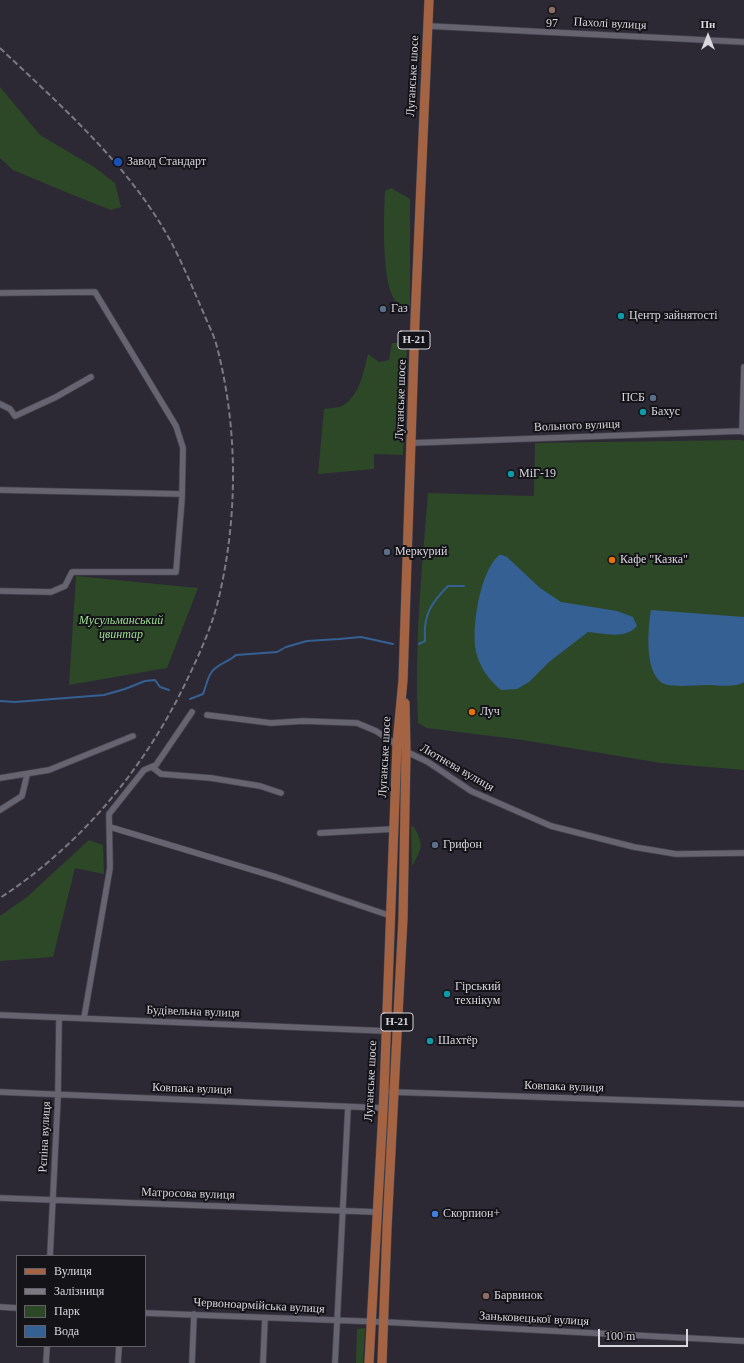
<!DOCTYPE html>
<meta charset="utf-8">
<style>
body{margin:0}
#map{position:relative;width:744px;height:1363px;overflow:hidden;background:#2c2935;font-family:"Times New Roman",serif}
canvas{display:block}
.legend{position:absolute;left:16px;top:1255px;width:130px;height:92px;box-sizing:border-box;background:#141318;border:1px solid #636167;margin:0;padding:5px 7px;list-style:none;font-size:12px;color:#d9d7de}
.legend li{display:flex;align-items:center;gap:8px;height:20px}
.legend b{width:20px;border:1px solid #636167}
.north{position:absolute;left:688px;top:16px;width:40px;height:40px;-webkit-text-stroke:3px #141318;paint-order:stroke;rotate:0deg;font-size:11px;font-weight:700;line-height:16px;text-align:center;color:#d9d7de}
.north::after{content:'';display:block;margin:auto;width:14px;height:18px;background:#d9d7de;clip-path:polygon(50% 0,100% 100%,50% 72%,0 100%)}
.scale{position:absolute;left:598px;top:1329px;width:90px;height:18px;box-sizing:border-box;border:2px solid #d9d7de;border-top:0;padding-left:5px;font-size:12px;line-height:14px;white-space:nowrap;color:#d9d7de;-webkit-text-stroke:3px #141318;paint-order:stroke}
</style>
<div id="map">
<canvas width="744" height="1363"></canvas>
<ul class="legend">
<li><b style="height:5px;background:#a46342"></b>Вулиця</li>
<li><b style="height:5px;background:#7c7983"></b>Залізниця</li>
<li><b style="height:11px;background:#2d4827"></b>Парк</li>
<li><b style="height:11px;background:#356093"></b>Вода</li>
</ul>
<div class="north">Пн</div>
<div class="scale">100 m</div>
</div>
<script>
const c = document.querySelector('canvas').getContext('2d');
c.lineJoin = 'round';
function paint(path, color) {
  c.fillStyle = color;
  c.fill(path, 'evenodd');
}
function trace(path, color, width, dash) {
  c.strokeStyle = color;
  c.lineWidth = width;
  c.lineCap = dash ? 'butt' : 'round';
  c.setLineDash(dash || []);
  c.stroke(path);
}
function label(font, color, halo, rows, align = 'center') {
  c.font = font + ' "Times New Roman",serif';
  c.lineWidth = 4;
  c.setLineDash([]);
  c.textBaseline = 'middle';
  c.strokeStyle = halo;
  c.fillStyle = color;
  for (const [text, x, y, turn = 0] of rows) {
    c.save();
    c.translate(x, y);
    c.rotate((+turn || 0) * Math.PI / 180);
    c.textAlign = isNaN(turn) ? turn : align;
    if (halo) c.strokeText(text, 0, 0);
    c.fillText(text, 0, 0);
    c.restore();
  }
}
const green = new Path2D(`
 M0,87L40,135L94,167L115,183L121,207L111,210L68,193L13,170L0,158Z
 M391,188L410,199V307L406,308C403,306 398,304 396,301C381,285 384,214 385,191Z
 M392,343H407L403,455L374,454V469L318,474L324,409C329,408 338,408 342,406C360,396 363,373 368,354L379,362L389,360Z
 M741,440L744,441V770L661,763L523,740L427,728L418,723C414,647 422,569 428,493L534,496L535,443Z
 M76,576L198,588L167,668L69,685Z
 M411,826L414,827C424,844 422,849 412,866Z
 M89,840L103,845L104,874L75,868L53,957L0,961V916L27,897Z
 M365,1328L363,1363H356L357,1329Z`);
const water = new Path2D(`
 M499,555H502L507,557L540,588L561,602L617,611L633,617L637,626C625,640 604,633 588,632L549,662L529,682L517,689L501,690C489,680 480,668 476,652C471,627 480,572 499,555Z
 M651,610L744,617V682C736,688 718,685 708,685C696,685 680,687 668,685C643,680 648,628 651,610Z`);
const stream = new Path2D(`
 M419,644L425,641C423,615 431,603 448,586H464
 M190,699L203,694C206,687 207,679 211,673C216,664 229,662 236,655L277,652L286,647L307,641L339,639L361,637L393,644
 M0,701L15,702L104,695L125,689L145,681L155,680L160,687L169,690`);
const minor = new Path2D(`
 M428,26L744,42
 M0,293L95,292L176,426L183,448L182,498L176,572H72L65,586L51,592L0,591
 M0,404L10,409L15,416L56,397L91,377
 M742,431L744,367
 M411,443L742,431L744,432
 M0,490L182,494
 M207,715L271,723L303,721L357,723L376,731L399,746
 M405,751L428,762L471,791L551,826L634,847L676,854L744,853
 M152,767L161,774L211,778L260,786L281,793
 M0,778L49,770L133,736
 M0,810L22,796L27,775
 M110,827L276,877L391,916
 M320,833L394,829
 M0,1015L386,1031
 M84,1018L110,868L109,814L144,770L156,765L192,712
 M0,1092L383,1108
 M392,1092L744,1104
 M0,1198L376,1212
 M50,1256L58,1095L59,1019
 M0,1307L17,1308
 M145,1313L384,1322L744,1341
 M46,1363L47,1346
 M118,1363L119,1346
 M192,1363L194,1314
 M263,1363L265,1318
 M335,1363L348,1107`);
const primary = new Path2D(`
 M369,1363L384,1092L397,744L403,680L415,321L429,0
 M382,1363L387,1228L403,918L406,752L405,703`);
const rail = new Path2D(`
 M0,48C62,107 128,164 170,240C183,264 193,289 204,314C208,324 214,335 217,347C238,428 238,516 219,597C212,627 199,655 186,682C144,769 81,845 0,898`);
const markers = [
 [552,10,4,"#8d6e63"],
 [118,162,5,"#1a4fb4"],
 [383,309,4,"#5c6f8a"],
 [621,316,4,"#0f9aa8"],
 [653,398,4,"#5c6f8a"],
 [643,412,4,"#0f9aa8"],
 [511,474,4,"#0f9aa8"],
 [387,552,4,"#5c6f8a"],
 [612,560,4,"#e8710a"],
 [472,712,4,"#e8710a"],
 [435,845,4,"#5c6f8a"],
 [447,994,4,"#0f9aa8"],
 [430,1041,4,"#0f9aa8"],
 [435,1214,4,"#3f7fe0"],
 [486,1296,4,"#8d6e63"]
];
const shields = [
 [414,340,32],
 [397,1022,32]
];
const shieldNames = [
 ["Н-21",414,340],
 ["Н-21",397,1022]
];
const poiNames = [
 ["97",552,24,"center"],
 ["Завод Стандарт",127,162],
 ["Газ",391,309],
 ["Центр зайнятості",629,316],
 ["ПСБ",645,398,"right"],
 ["Бахус",651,412],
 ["МіГ-19",519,474],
 ["Меркурий",395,552],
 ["Кафе \"Казка\"",620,560],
 ["Луч",480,712],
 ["Грифон",443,845],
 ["Гірський",455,987],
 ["технікум",455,1001],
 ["Шахтёр",438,1041],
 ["Скорпион+",443,1214],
 ["Барвинок",494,1296]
];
const streetNames = [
 ["Пахолі вулиця",610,24,3],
 ["Луганське шосе",413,76,-87],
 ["Луганське шосе",401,400,-88],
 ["Вольного вулиця",577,426,-2],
 ["Луганське шосе",385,757,-87],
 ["Лютнева вулиця",457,768,30],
 ["Будівельна вулиця",193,1012,2],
 ["Луганське шосе",371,1081,-87],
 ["Ковпака вулиця",564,1087,2],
 ["Ковпака вулиця",192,1089,2],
 ["Рєпіна вулиця",45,1137,-87],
 ["Матросова вулиця",188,1194,2],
 ["Червоноармійська вулиця",259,1306,3],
 ["Заньковецької вулиця",534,1319,3]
];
const parkNames = [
 ["Мусульманський",121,621],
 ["цвинтар",121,635]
];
paint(green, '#2d4827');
paint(water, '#356093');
trace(stream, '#356093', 2);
trace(minor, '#47454e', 7);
trace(primary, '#47454e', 10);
trace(minor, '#676471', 5.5);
trace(primary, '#a46342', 9);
trace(rail, '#7c7983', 2, [6, 3]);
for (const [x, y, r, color] of markers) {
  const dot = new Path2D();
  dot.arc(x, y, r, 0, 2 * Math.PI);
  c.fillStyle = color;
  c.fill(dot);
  trace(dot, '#141318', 1.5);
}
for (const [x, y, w] of shields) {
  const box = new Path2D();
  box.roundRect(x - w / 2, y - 9, w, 18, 3);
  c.fillStyle = '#141318';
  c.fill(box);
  trace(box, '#d9d7de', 1);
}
label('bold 11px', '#d9d7de', null, shieldNames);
label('12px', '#d9d7de', '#141318', poiNames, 'left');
label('12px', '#d9d7de', '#141318', streetNames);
label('italic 12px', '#9edf91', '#141318', parkNames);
</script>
